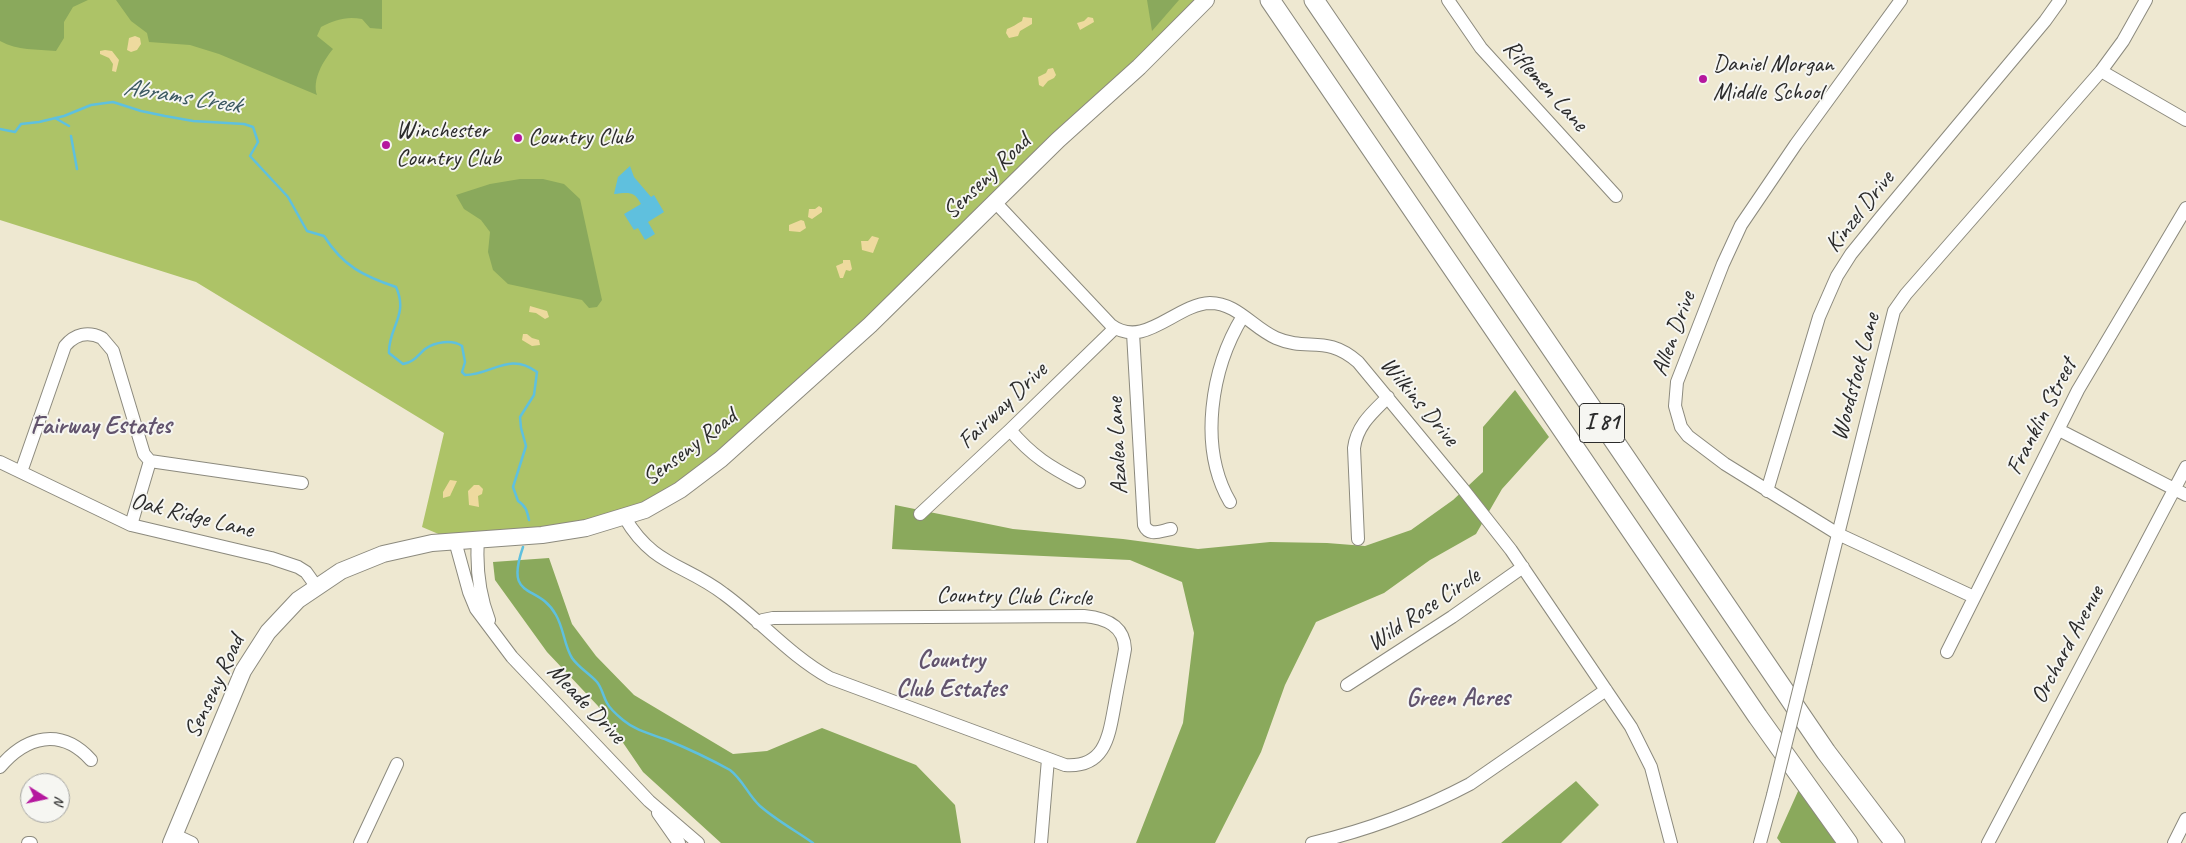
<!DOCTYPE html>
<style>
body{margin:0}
#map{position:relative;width:2186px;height:843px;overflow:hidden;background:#eee8d1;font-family:Caveat,sans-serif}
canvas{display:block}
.north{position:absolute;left:20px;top:773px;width:50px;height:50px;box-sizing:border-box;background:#f6f6f2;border:1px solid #a5a5a2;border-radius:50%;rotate:100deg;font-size:14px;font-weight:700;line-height:20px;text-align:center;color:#2b2b2b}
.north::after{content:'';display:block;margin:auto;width:18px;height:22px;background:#b5179e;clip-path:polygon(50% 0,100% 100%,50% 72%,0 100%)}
</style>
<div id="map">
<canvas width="2186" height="843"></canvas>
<div class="north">N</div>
</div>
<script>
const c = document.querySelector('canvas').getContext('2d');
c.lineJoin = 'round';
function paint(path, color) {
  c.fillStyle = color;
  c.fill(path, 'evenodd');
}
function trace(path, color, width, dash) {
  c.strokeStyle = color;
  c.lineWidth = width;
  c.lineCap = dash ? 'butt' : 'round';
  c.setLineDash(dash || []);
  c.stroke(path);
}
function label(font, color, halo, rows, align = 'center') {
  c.font = font + ' Caveat,sans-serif';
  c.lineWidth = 4;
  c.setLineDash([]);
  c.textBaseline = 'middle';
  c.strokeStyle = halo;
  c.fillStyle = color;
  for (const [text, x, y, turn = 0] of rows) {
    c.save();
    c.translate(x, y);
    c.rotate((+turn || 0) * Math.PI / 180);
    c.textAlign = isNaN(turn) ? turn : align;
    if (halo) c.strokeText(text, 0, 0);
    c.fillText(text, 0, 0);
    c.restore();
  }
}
const green = new Path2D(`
 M0,0H1206L698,478L586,528L455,541L422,527L444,433L196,282L0,220Z`);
const forest = new Path2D(`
 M0,0H88L73,7L64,22V38L56,51C36,49 18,51 0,41Z
 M116,0H382V29L370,28L362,19C346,16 335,20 321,27L317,36L333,49C323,61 312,80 317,95L219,54L190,45L149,42L147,33L131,21Z
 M1147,0H1179L1152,31Z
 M520,179H543L564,184L580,199L602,300L597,307L589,308L582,300L508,284L493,270L488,252L490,232L481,220L464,209L456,195L490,184Z
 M1515,390L1549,437L1502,489L1476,534L1430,560L1384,593L1316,622L1285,685L1261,752L1215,843H1136L1183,723L1194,633L1182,582L1130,560L892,549L895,505L1013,529L1123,539L1198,549L1270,542L1327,543L1365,546L1411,530L1453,500L1483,472V427Z
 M549,558L572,624L596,656L634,695L733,754L767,751L822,728L916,765L955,805L961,843H721L643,772L598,706L547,652L495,580L493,562Z
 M1576,781L1599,805L1561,843H1501Z
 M1799,789L1836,843H1781L1777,838Z`);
const sand = new Path2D(`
 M1023,17L1032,18V24L1020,31L1018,36L1009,38L1006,33L1007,29C1013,27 1016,24 1022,21Z
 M1088,17L1093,18L1094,22L1080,30L1077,23L1084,21Z
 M135,36L140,38L141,44L137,50L131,52L127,50L129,38Z
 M105,50L112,51L119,60L116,72L112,71L113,64L109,58L100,54V51Z
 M1053,68L1056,75L1054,78L1048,81L1043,87L1039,85L1038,77L1046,73L1048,69Z
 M819,206L822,208V212L812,219L808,217L809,209H815Z
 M801,220L804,221L806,228L800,232L789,231V225Z
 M872,236L879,238L873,253L862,250L861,241H868Z
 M843,260H850L852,269L850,271L846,270L843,278H840L836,266L843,263Z
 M530,306L547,311L549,317L545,319L536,313L529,312Z
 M523,334H527L532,338L539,340L540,345L532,346L522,340Z
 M450,480L457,481L450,496L443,498V492Z
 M474,485H479L483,489L482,494L478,496L479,507L469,505L468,491Z`);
const water = new Path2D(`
 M630,166L634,177L651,197L654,195L664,212L648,222L655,234L645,240L638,228L634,230L624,214L641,204C634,190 627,193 614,194L618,177Z`);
const stream = new Path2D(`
 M55,118L69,126
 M0,129L15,132L21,124L39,122L64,116L91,105L113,102L141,111L165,116L193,121L244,124L253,127L258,142L250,156L288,197L307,231L324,236C343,266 363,276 396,287C409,315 388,328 389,353L403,364C414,362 417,356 425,349C435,342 452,339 462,346L465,362L462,372L465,375C492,375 509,351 537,372L534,395L520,417L521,428L526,446L513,487L518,501C526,506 527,511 529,520
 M71,136L77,169
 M523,547C504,602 538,582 556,615C564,629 564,645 572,658C579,668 590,674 597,682C602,688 603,696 607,703C610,709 617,715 623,720C636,731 651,734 667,740C689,749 710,759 730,770C743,780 748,795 760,806C776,820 796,831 813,843`);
const minor = new Path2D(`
 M1448,0L1481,48L1616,196
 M1901,0L1796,144L1741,225L1723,264L1677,382L1675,406L1681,427L1688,436L1725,464L1838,534L1974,597
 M2101,71L2186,120
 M995,202L1111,325C1144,350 1176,304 1210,303C1237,303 1253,328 1276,338C1308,352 1326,334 1358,362L1463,489L1511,550L1631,727L1651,767L1671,843
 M1133,333L1144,525C1149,537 1160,531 1171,529
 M1010,430C1032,456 1050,467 1079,482
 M2059,430L2186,495
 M150,461L302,483
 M0,462L131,525L271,558L298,567L306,572L316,586
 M21,472L65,346C75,334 88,331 102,338L113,351L144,454L150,461
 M1767,491L1819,317L1837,276L1851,254L1881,217L2045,21L2060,0
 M1230,502C1198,447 1211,368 1243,316
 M920,514L1010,430L1115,328
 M625,518C653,566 685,564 724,594C761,621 789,655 830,678L1065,765C1106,768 1109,735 1115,703C1118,685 1122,667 1125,649C1124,625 1105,618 1084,616L773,618L763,620L758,623
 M131,525L150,461
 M478,539C476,567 479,594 489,620
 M1358,539L1354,448C1357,425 1373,412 1388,397
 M455,541L469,592L476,609L512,657L649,801L698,843
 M1947,652L2078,390L2186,208
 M1806,662L1894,311L1906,294L2101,71L2123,41L2146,0
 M1347,685L1452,617L1523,567
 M0,767C26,736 61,727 91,760
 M658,813L679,843
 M175,835L192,843
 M28,843H31
 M360,843L397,764
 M1041,843L1048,759
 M1312,843C1368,830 1419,811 1470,784L1606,690
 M1760,843L1773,795
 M1988,843L2186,467
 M2174,843L2186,819`);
const major = new Path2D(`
 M171,843L243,671L268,632L298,600L341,571L383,554L432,543L542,535L586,528L645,510L680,490L721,459L870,325L1058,140L1139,67L1206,0`);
const highway = new Path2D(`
 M1270,0L1758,717L1848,843
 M1314,0L1826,752L1895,843`);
const minorBridge = new Path2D(`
 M1773,795L1806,662`);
const markers = [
 [1703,79,5,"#b5179e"],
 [518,138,5,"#b5179e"],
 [386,145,5,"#b5179e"]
];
const shields = [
 [1602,423,45]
];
const shieldNames = [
 ["I 81",1602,423]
];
const poiNames = [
 ["Daniel Morgan",1713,65],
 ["Middle School",1713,93],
 ["Winchester",396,131],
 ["Country Club",396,159],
 ["Country Club",528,138]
];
const streetNames = [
 ["Riflemen Lane",1545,86,48],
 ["Senseny Road",987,177,-44],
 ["Kinzel Drive",1860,212,-52],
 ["Allen Drive",1674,334,-70],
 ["Woodstock Lane",1856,377,-75],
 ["Wilkins Drive",1419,402,50],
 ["Fairway Drive",1003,406,-44],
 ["Franklin Street",2042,417,-63],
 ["Azalea Lane",1118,446,-93],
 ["Senseny Road",690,448,-37],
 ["Oak Ridge Lane",192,516,14],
 ["Country Club Circle",1014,597,1],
 ["Wild Rose Circle",1424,610,-34],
 ["Orchard Avenue",2068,645,-62],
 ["Senseny Road",215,687,-65],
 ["Meade Drive",586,704,46]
];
const waterNames = [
 ["Abrams Creek",182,97,9]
];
const neighbourhoodNames = [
 ["Fairway Estates",101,426],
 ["Country",951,660],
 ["Club Estates",951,689],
 ["Green Acres",1458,698]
];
paint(green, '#adc367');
paint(forest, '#8aa95c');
paint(sand, '#eeda9e');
paint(water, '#5fc0de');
trace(stream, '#5fc0de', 2.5);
trace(minor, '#8c8a7e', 14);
trace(major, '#8c8a7e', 18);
trace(highway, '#8c8a7e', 21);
trace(minor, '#fff', 12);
trace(major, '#fff', 16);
trace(highway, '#fff', 19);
trace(minorBridge, '#8c8a7e', 14, []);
trace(minorBridge, '#fff', 12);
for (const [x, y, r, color] of markers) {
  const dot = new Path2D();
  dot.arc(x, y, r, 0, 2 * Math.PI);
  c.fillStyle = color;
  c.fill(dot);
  trace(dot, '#f6f6f2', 2);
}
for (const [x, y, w] of shields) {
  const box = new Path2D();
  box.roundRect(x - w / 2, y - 19.5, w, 39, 4);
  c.fillStyle = '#f6f6f2';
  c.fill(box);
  trace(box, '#2b2b2b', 1);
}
label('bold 22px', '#2b2b2b', null, shieldNames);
label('24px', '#2b2b2b', '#f6f6f2', poiNames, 'left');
label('24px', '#2b2b2b', '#f6f6f2', streetNames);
label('italic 25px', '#3b5861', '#f6f6f2', waterNames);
label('bold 25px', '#62546d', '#f6f6f2', neighbourhoodNames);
</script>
